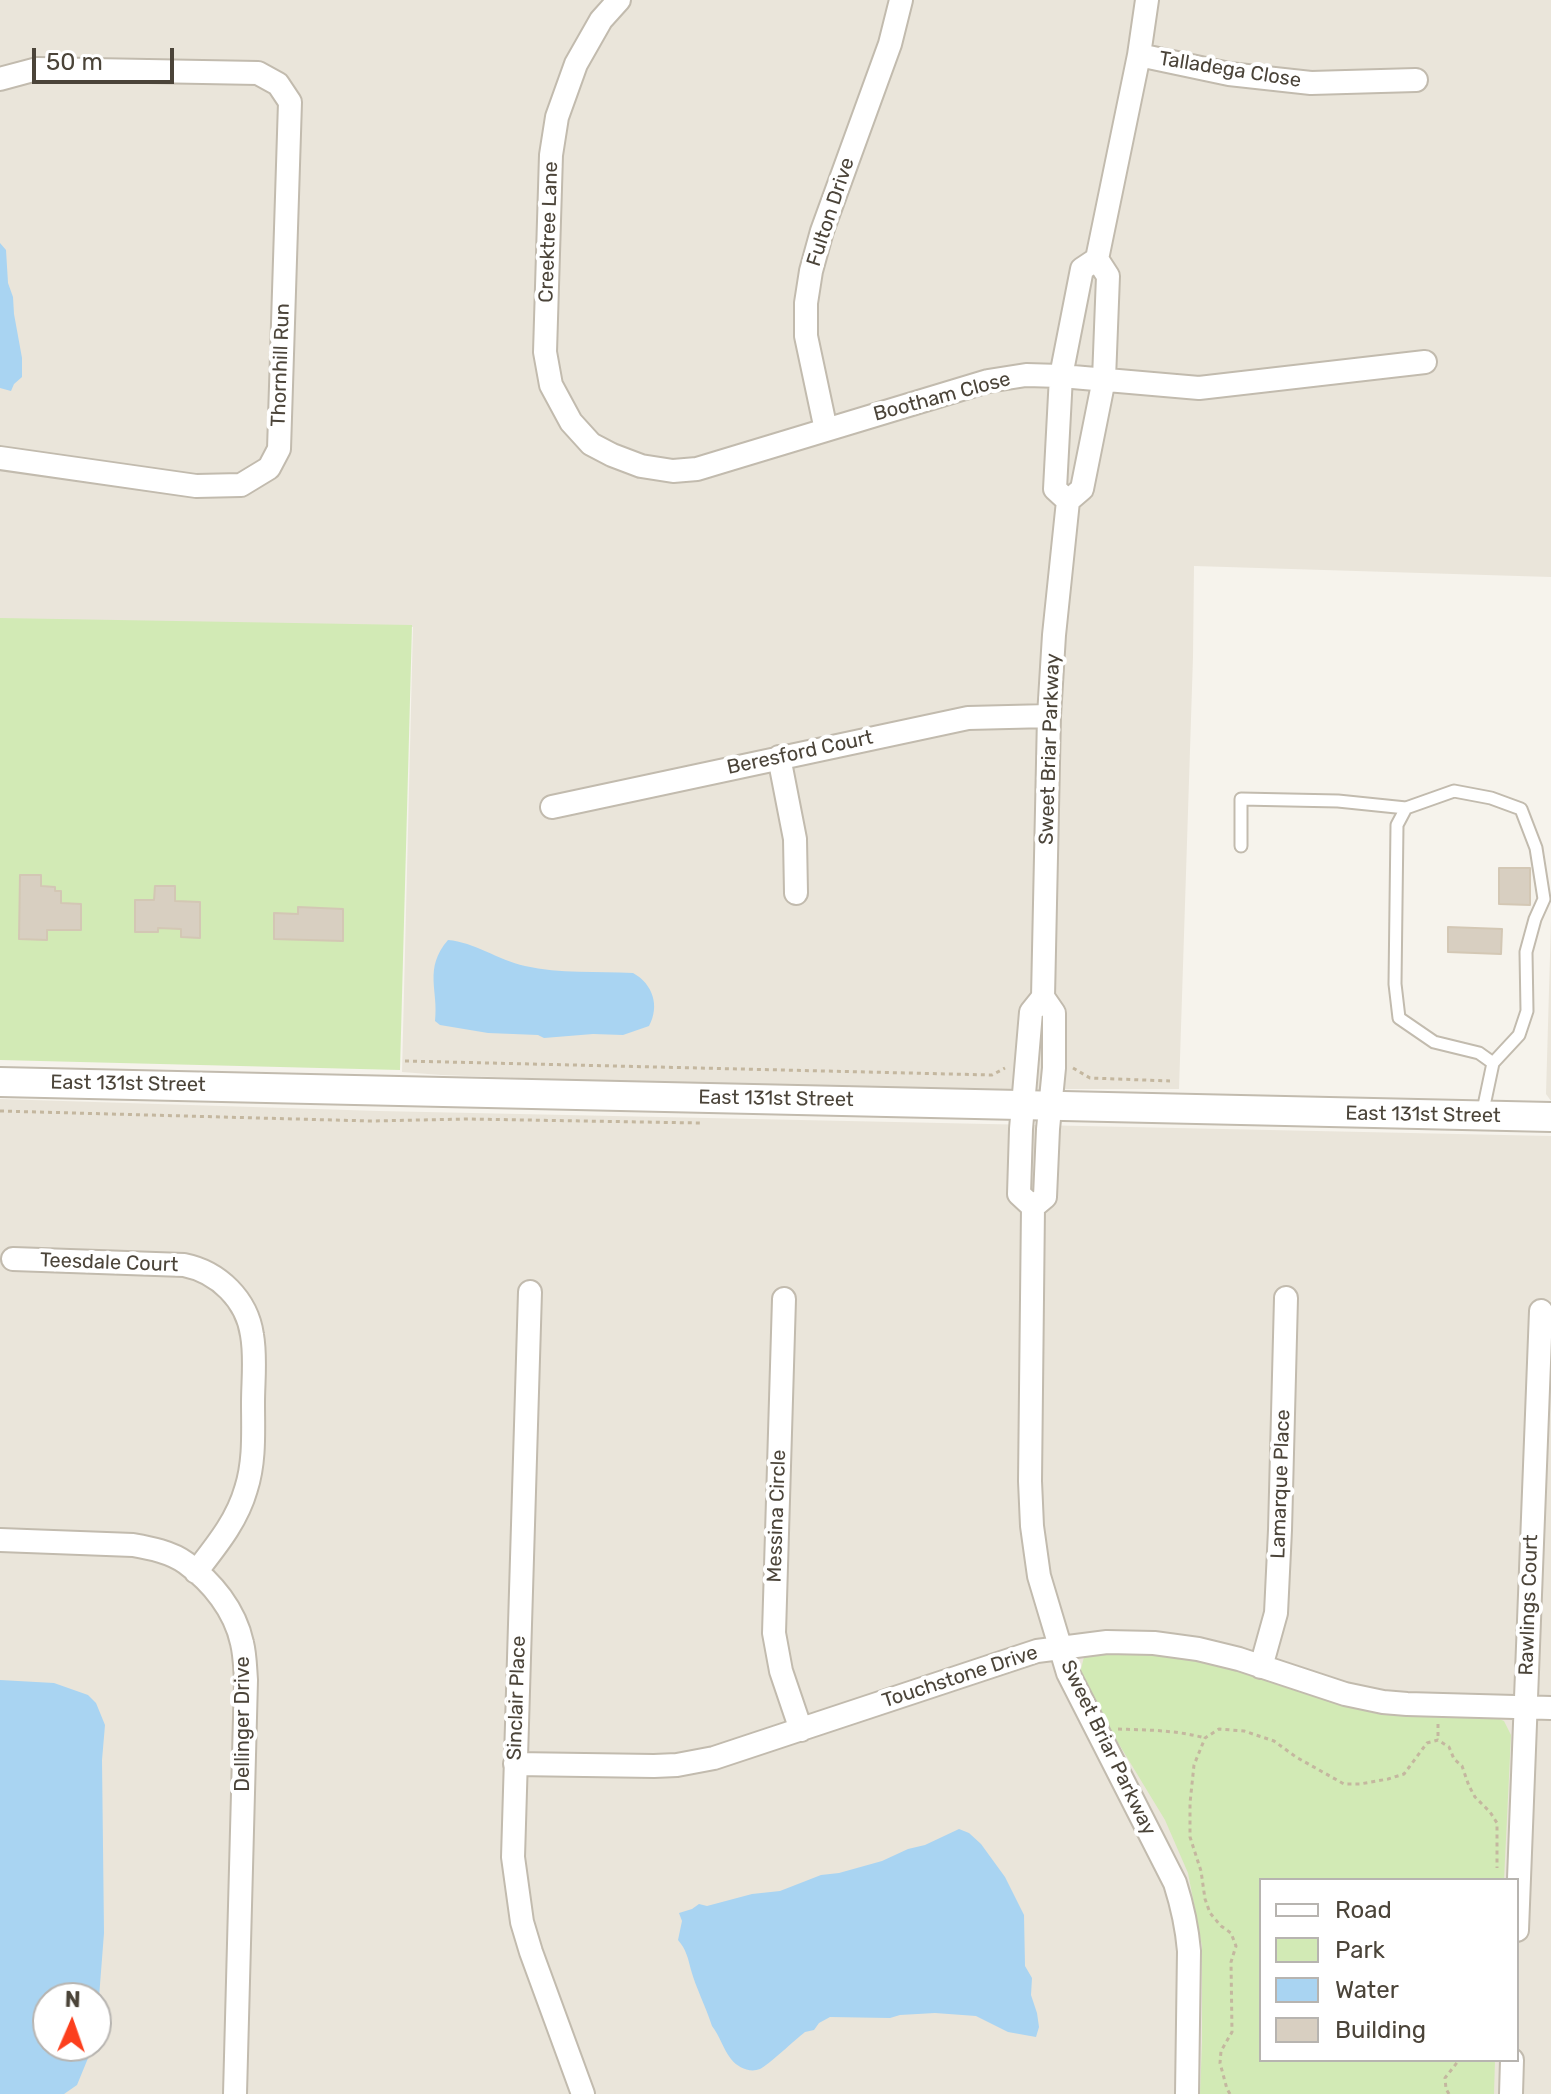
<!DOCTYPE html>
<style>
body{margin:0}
#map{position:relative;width:1551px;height:2094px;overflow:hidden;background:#f6f3ec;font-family:Rubik,sans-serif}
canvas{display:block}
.legend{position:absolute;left:1259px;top:1878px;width:260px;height:184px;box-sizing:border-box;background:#fff;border:2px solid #b7b4b0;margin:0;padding:10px 14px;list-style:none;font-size:24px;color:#4b4439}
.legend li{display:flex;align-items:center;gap:16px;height:40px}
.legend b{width:40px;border:2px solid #b7b4b0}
.north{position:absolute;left:32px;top:1982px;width:80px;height:80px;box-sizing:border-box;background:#fff;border:2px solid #b7b4b0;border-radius:50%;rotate:2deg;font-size:22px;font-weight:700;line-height:32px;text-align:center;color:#4b4439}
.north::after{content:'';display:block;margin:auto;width:28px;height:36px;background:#fc3f1d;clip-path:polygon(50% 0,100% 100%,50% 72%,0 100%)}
.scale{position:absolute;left:32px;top:48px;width:142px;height:36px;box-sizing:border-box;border:4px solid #4b4439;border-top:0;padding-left:10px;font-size:24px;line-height:28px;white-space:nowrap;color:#4b4439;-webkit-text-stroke:6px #fff;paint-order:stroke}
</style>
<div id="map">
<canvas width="1551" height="2094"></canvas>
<ul class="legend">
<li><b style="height:10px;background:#fff"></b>Road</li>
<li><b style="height:22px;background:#d2eab5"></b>Park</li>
<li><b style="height:22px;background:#a9d4f2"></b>Water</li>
<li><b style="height:22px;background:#d8cfc1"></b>Building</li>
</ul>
<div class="north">N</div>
<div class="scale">50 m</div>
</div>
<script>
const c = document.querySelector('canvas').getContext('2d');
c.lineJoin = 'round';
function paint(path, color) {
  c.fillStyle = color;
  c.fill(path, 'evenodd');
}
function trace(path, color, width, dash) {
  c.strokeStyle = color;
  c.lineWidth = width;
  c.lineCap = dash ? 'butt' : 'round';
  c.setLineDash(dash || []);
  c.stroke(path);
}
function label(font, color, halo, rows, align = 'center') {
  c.font = font + ' Rubik,sans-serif';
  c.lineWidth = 8;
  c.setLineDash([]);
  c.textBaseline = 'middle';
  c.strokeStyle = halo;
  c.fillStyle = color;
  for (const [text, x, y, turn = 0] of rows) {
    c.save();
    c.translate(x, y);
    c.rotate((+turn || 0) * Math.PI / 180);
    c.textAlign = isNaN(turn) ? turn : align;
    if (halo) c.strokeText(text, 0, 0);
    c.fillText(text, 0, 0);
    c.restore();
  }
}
const residential = new Path2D(`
 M0,0H1551V577L1194,566L1193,657L1179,1089H820L441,1075L402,1072L413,627L0,620Z
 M1551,921V1101L1546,1094Z
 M0,1099L379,1111L1551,1136V2094H0ZM1261,1880H1517V2060H1261ZM48,1998H96V2046H48Z`);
const green = new Path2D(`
 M0,618L412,625L400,1070L0,1060Z
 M1118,1649L1217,1663L1282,1686L1408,1713L1492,1716L1504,1721L1511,1735L1504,1880H1261V2060H1495L1494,2094H1200L1202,2042V1946L1188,1873L1165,1820L1083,1685L1080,1673L1084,1657Z`);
const water = new Path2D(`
 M0,243L6,250L8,283L13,297L14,314L22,358V377L14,384L11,391L0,388Z
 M448,940C474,942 498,960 525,966C560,974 597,971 633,973C653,984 660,1006 649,1026L623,1035L593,1034L544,1038L538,1035L488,1033L440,1025L435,1021C439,991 423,969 448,940Z
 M0,1680L54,1683L88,1695L96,1703L105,1725L102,1760L104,1933L96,2036V1998H48V2046H93L77,2085L64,2094H0Z
 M959,1829L969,1833L981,1844L1005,1877L1024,1915L1025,1966L1032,1978L1031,1995L1037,2013L1039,2027L1036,2037L1008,2032L976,2016L935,2013L900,2015L890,2018L830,2017L819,2023L814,2030L805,2032C797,2038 766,2067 760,2069C750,2073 738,2068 731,2059C723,2049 720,2036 712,2026C706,2007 696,1988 691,1970C688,1958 686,1949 678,1940L682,1921L679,1913L692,1909L699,1904L707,1906L752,1894L780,1891L821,1875L839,1873L882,1861L908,1849L925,1845Z`);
const building = new Path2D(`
 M1499,868H1530V905L1499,904Z
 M20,875H41V886L55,887V891H61V903L81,904V930H47V940L19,939Z
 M155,886H175V901L200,902V938L181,937V929L158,928V932H135V900H154Z
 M298,907L343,909V941L274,939V913L298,914Z
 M1448,927L1502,929L1501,954L1448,952Z`);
const path = new Path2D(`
 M405,1061L992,1075L1005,1068
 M1073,1068L1090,1078L1170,1081
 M0,1111L370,1121L468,1119L700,1123
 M1438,1724V1740
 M1118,1729C1147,1730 1176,1730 1205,1738
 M1230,2094L1227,2089L1220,2063L1221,2051L1232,2032L1231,1962L1236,1946L1231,1933L1221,1926L1210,1913L1205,1899L1201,1871L1190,1837V1803L1194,1765L1205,1738L1219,1729L1244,1731L1274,1741L1296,1757L1344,1784H1360L1388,1779L1404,1774L1427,1743L1438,1740L1449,1747L1454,1759L1462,1766L1469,1786L1475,1797L1490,1812L1497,1823V1868
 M1449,2094L1446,2089L1445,2078L1459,2060`);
const service = new Path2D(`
 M1241,846V799L1338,801L1406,808
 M1482,1115L1493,1063L1519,1035L1527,1011L1526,952L1535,919L1544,899L1536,848L1521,809L1491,798L1454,791L1406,808L1397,825L1395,984L1399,1018L1434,1042L1479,1053L1493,1063`);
const minor = new Path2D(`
 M619,0L601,20L576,64L557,117L551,155L545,352L551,385L571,422L591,444L612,455L641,466L673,471L697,469L988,381L1026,375L1061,376L1199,388L1425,362
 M1139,55L1229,74L1311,83L1416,80
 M0,79L37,69L258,73L278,84L290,102L279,449L269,468L241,485L196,486L0,458
 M826,430L806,336V303L811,271L822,231L890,44L901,0
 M1068,501L1055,489L1061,376L1082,269L1097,259
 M779,757L795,839L796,893
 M552,807L968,718L1049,716
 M1043,997L1031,1012L1021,1129L1019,1194L1033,1207L1030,1481L1032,1526L1039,1576L1068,1673L1175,1883C1182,1905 1187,1927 1189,1951L1187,2094
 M1033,1207L1045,1197L1048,1129L1054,1068V1013L1043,997L1049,716L1054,635L1068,501L1082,489L1104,379L1108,276L1097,259L1139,55L1147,0
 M13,1259L184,1265C219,1272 247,1300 252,1335C256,1357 253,1381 253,1403C253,1431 255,1461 246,1489C237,1521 216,1546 196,1572
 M530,1292L513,1857L522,1922L531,1952L583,2094
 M784,1299L774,1633L781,1671L801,1730
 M0,1540L133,1545C150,1548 171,1552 186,1563C212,1582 235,1610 242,1643C245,1655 245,1667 246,1680L235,2094
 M1261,1667L1276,1613L1280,1530L1286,1298
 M515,1764L654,1766L677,1765L714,1758L1037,1651L1107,1642L1154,1643L1198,1649L1239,1659L1345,1694L1383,1702L1407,1704L1551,1708
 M1517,1930L1541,1311
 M1511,2094L1512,2060`);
const tertiary = new Path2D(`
 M0,1082L1551,1117`);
const streetNames = [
 ["Talladega Close",1230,70,9],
 ["Fulton Drive",831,212,-72],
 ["Creektree Lane",549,232,-88],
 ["Thornhill Run",281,365,-88],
 ["Bootham Close",942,397,-15],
 ["Sweet Briar Parkway",1050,749,-88],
 ["Beresford Court",800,753,-12],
 ["East 131st Street",128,1084,1],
 ["East 131st Street",776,1099,1],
 ["East 131st Street",1423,1115,1],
 ["Teesdale Court",109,1263,2],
 ["Lamarque Place",1281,1484,-88],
 ["Messina Circle",777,1516,-88],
 ["Rawlings Court",1529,1605,-88],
 ["Touchstone Drive",960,1677,-18],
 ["Sinclair Place",517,1698,-88],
 ["Dellinger Drive",243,1724,-90],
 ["Sweet Briar Parkway",1108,1748,64]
];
paint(residential, '#eae5da');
paint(green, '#d2eab5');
paint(water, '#a9d4f2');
paint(building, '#d8cfc1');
trace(building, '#d3c7b4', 2);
trace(service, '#c2bbae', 15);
trace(minor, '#c2bbae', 26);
trace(tertiary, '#c2bbae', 32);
trace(path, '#c4b79f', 3, [4, 4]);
trace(service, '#fff', 11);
trace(minor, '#fff', 22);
trace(tertiary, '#fff', 28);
label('20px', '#4b4439', '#fff', streetNames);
</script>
